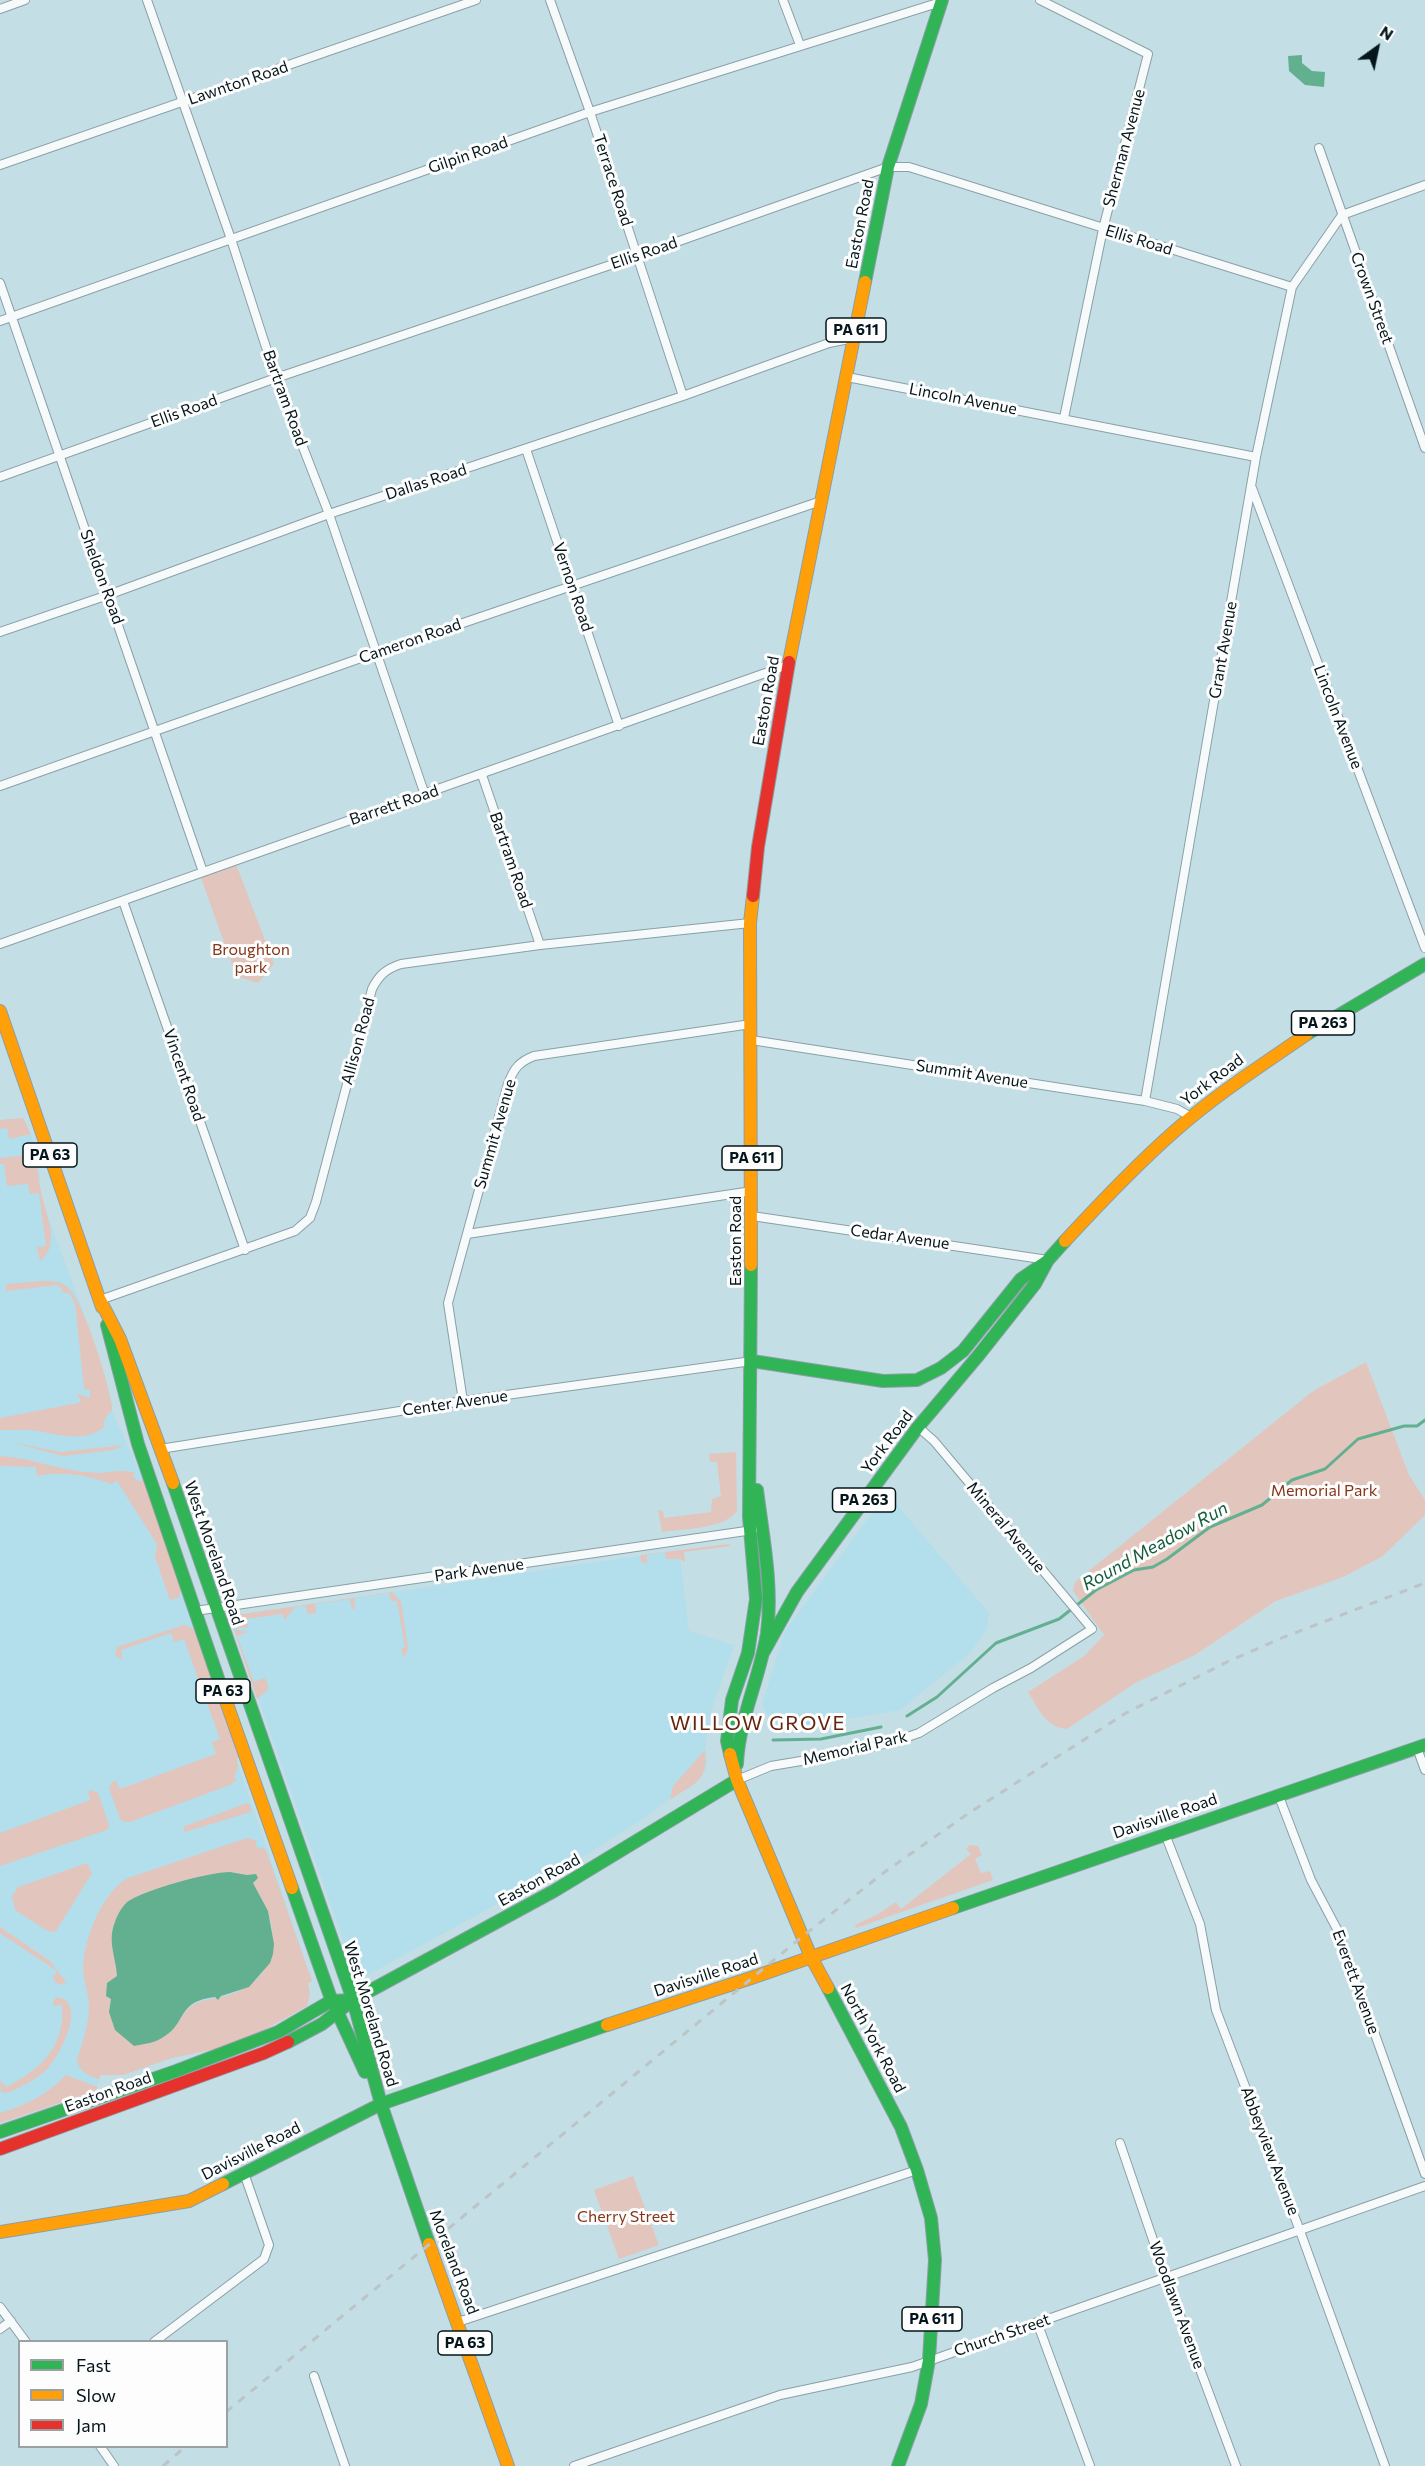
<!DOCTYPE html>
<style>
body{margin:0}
#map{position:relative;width:1425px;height:2466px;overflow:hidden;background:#c4dee6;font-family:Commissioner,sans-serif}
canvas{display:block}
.legend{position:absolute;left:18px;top:2340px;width:210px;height:108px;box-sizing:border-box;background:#fdfdfd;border:2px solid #99a1a3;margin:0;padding:8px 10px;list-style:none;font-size:18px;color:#04161b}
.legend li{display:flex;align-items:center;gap:12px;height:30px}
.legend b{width:30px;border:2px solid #99a1a3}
.north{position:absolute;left:1347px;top:18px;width:60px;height:60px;-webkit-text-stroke:4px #fdfdfd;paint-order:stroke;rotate:33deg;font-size:16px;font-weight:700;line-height:24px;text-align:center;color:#04161b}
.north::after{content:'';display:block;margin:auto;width:21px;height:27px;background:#04161b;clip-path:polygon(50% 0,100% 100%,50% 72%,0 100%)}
</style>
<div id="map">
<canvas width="1425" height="2466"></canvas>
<ul class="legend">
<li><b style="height:8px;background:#30b455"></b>Fast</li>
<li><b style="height:8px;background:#ff9f0a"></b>Slow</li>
<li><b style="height:8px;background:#e5322d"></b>Jam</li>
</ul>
<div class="north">N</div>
</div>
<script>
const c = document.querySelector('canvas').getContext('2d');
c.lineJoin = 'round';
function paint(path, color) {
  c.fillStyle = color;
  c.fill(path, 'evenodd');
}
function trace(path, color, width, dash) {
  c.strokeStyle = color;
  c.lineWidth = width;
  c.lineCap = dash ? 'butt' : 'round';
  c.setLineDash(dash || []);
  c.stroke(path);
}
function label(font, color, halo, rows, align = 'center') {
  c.font = font + ' Commissioner,sans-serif';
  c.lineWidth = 6;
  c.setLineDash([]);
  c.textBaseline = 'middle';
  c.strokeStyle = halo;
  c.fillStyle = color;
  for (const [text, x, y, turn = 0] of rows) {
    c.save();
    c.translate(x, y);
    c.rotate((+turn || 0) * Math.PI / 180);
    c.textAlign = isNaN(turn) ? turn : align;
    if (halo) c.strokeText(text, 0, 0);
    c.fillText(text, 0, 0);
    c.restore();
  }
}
const built = new Path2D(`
 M23,1118L31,1134L40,1174V1191L49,1220L85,1316L112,1402V1411L147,1488L241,1756L237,1758L238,1764L312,1981L308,1983L310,1995L307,2006L264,2030L215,2049L172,2058L123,2075H101L95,2091L0,2123V1120Z
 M887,1493L989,1613L987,1629L970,1653L900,1710L776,1731L762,1704L785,1631Z
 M679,1550L689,1631L734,1645L711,1711L705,1748L707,1764L703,1775L638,1822L579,1859L364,1977L344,1942L230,1618L237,1615Z`);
const green = new Path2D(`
 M236,864L274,964L258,983L236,976L200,875Z
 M23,1118L31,1134L9,1139L7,1128L0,1129V1120Z
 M28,1155H33C39,1167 38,1178 41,1191C45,1214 62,1244 40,1261L37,1247L46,1246L39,1193L30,1194L28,1184L7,1186L4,1164H0V1158Z
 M42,1281C49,1281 58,1281 65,1285C83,1296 109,1384 112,1406V1411L109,1412L103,1424L105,1426C88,1443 58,1435 38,1431C26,1429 12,1430 0,1430V1418L78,1403L81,1400L76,1393L90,1398V1390L84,1389L75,1303L69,1293H63L62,1289L57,1285L7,1291L5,1287L8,1284Z
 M1366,1362L1409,1475L1425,1500V1515L1383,1556L1343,1577L1276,1601L1195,1655L1135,1683L1067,1729C1045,1727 1039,1709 1028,1692L1084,1656L1104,1635L1073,1591L1075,1582L1313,1391Z
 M10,1442L61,1452L124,1445L113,1450L63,1456Z
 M736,1452L737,1511C725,1529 683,1529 662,1532L658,1510L663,1511L664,1518L711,1512L712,1499L721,1496L717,1462H710L709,1454Z
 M0,1456C33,1458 64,1472 98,1473C111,1473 123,1468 135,1473L133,1476L139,1482L143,1479L184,1591L179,1593L180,1597L170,1600L155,1557L157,1544L117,1481L111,1484C89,1475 61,1471 37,1476L36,1467L0,1466Z
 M728,1544L732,1546L684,1552L685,1562L680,1559H666L665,1552L647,1555V1564L642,1562L640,1559L641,1555Z
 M392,1592L401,1602L408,1648L404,1658L401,1649L405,1647L397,1601H391L389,1593L354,1598L355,1609H352L350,1599L315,1604L316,1613L307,1614L306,1606L295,1607L285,1620L282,1614L247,1619L248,1628L234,1627V1629L248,1632L237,1636L254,1682L265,1678L268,1685L267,1691L257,1699L230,1618L237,1615Z
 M184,1625L197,1630L241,1756L237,1758L238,1768L234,1777L237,1780L230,1785L130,1822H124L120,1819L109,1788L113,1781H116L120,1789L216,1754L212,1742L220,1739L184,1639L174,1642L171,1633L121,1650L123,1660L115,1655L117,1647Z
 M705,1750C709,1782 694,1783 670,1800L673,1786Z
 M90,1790L98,1793L109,1825L107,1830L0,1866V1833L90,1800L88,1792Z
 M247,1803L250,1804L251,1812L185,1832L183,1827Z
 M247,1838L257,1841L255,1845L260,1849L264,1847L267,1853L312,1981L308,1983L310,1995L307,2006L264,2030L215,2049L172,2058L123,2075H101L99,2079C89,2076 78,2071 77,2059C83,2041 89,2024 89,2004C88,1992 83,1980 83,1967C84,1939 102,1892 128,1878ZM230,1872L258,1878L253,1883C257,1893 265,1902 268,1912C279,1948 272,1976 237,1992C222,1999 207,1997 193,2005C182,2011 181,2022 172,2029C164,2037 145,2043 134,2046L109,2012L111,1999L107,1983L117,1977L115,1958L127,1903C159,1887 194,1878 230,1872Z
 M970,1845L978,1846L982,1855L975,1859L981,1873L990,1871L993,1880L856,1928L855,1925L878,1914L896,1902L901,1909L971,1854L966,1849Z
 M87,1863L92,1873L56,1931L49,1932L15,1910L12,1896L18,1887Z
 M0,1927L50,1961L66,1982L62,1985L56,1983L53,1978L57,1971L0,1933Z
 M56,1997C89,2001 60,2054 49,2067C41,2076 29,2083 18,2088C12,2091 8,2094 1,2092L0,2080L6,2087C40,2070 66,2046 62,2005L54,2006L53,2003Z
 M66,2075L98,2087L95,2091L0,2123V2113C27,2105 46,2095 66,2075Z
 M633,2176L659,2245L619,2259L594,2190Z`);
const water = new Path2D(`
 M1302,55V63L1312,71L1325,72L1324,87L1305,85L1289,71L1288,56Z
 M230,1872L247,1875L256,1874L258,1878L253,1883L268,1911L274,1944L273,1954L270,1963L249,1987L221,1996L218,2000L215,1997C177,2001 187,2022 165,2036C156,2043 144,2044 134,2046L115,2030L109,2012L111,1999L106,1996L107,1983L117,1976C116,1957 107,1941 115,1922C117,1915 122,1907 127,1902C144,1890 209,1872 230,1872Z`);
const stream = new Path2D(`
 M907,1716L937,1697L996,1643L1059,1619L1096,1590L1134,1570L1153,1567L1167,1559L1210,1527L1262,1505L1292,1480L1325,1469L1358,1439L1404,1426H1417L1425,1420
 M773,1740L821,1739L881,1727`);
const street = new Path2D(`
 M147,0L231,239L276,378L329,514L425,795
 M550,0L590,112L683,396
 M783,0L800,45
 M1040,0L1148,54L1103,229L1064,418
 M0,9L25,0
 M1319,148L1425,448
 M0,165L476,0
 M0,283L203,872
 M0,321L590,112L941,2
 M847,377L1256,457
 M526,449L619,726
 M0,477L276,378L637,256L888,167H909L1292,287
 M1252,488L1425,948
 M0,632L108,595L329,514L683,396L829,343L854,338
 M482,775L540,945
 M0,786L375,653L821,501
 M123,901L245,1250
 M0,944L788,665
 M751,1040L1145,1101L1177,1109L1191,1117
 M1145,1101L1256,457L1292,287L1342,215L1425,185
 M752,1216L1048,1260
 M467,1234L752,1191
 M100,1300L295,1231L310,1218L316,1202L372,989C379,975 386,969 401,964L540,945L750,923
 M463,1401L448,1303L508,1084C514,1068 519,1062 534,1056L751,1024
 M160,1449L463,1401L752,1361
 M195,1611L753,1530
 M1417,1748L1425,1770
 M737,1780L771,1766L843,1754L896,1741L919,1733L993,1688L1031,1668L1092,1629L934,1441L918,1427
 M1278,1794L1311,1880L1338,1931L1425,2174
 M1165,1834L1200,1924L1216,2010L1300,2231L1385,2466
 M1120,2143L1166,2278L1236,2466
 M0,2307L26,2342
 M458,2322L917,2170
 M1037,2322L1090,2466
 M0,2329L11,2321
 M154,2342L264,2259L269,2245L244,2173
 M314,2376L345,2466
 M100,2446L114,2466
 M574,2466L780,2395L912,2367L1425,2186`);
const fast = new Path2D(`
 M865,282L888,167L942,0
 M1307,1034L1425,964
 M107,1325L138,1444L221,1687
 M752,1361L883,1381L917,1380L941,1368L963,1351L1021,1279L1046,1262
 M173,1483L353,2000L381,2104L429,2244
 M763,1653L797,1592L918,1427L978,1356L1035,1284L1048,1260L1065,1241
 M730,1754L727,1741L732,1700L748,1653L756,1599L749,1517L751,1265
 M737,1764C739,1718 760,1678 767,1633C773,1586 763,1537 757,1490
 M292,1888L330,1996L365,2072
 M953,1908L1425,1745
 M828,1988L901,2127L917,2170L931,2218L935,2260L929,2360L921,2404L898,2466
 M288,2042L322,2024L353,2000L554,1891L737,1780
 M0,2132L176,2071L278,2032L331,2001L353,2000
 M223,2184L381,2104L607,2025`);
const slow = new Path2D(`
 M789,662L865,282
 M0,1011L102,1307
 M1065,1241C1101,1202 1137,1164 1176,1130C1217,1094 1262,1065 1307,1034
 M751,1265L750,923L753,896
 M100,1300L120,1339L173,1483
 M221,1687L292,1888
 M730,1754L737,1780L811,1957L828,1988
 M607,2025L754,1977L953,1908
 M0,2232L189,2201L223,2184
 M429,2244L508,2466`);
const jam = new Path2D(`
 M753,896L758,847L789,662
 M0,2149L264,2053L288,2042`);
const rail = new Path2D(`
 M226,2412L803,1936L886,1871L969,1813L1126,1713L1227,1662L1284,1637L1425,1583
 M163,2466L186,2446`);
const shields = [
 [856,330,60],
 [1323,1023,63],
 [50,1155,54],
 [752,1158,60],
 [864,1500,63],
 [223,1691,54],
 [932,2319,60],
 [465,2343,54]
];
const shieldNames = [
 ["PA 611",856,330],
 ["PA 263",1323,1023],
 ["PA 63",50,1155],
 ["PA 611",752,1158],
 ["PA 263",864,1500],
 ["PA 63",223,1691],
 ["PA 611",932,2319],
 ["PA 63",465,2343]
];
const streetNames = [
 ["Lawnton Road",238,83,-19],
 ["Sherman Avenue",1124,148,-75],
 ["Gilpin Road",468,155,-19],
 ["Terrace Road",613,180,72],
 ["Easton Road",860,224,-79],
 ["Ellis Road",1139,240,17],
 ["Ellis Road",644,253,-19],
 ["Crown Street",1372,298,70],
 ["Bartram Road",285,398,70],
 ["Lincoln Avenue",963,399,11],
 ["Ellis Road",184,411,-20],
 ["Dallas Road",426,482,-18],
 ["Sheldon Road",102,577,70],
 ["Vernon Road",573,587,71],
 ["Cameron Road",410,641,-19],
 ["Grant Avenue",1223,650,-80],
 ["Easton Road",766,701,-80],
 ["Lincoln Avenue",1338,717,69],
 ["Barrett Road",394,805,-19],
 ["Bartram Road",511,860,71],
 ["Allison Road",358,1041,-75],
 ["Summit Avenue",972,1074,9],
 ["Vincent Road",184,1075,71],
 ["York Road",1212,1080,-37],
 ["Summit Avenue",495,1134,-74],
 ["Cedar Avenue",900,1237,8],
 ["Easton Road",736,1241,-90],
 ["Center Avenue",455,1403,-8],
 ["York Road",887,1442,-53],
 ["Mineral Avenue",1006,1527,50],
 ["West Moreland Road",214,1553,71],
 ["Park Avenue",479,1570,-8],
 ["Memorial Park",855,1748,-13],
 ["Davisville Road",1165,1816,-19],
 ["Easton Road",539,1880,-29],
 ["Davisville Road",706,1975,-18],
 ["Everett Avenue",1356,1982,70],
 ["West Moreland Road",371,2014,73],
 ["North York Road",873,2038,62],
 ["Easton Road",108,2092,-20],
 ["Davisville Road",251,2151,-27],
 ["Abbeyview Avenue",1270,2151,69],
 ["Moreland Road",454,2262,69],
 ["Woodlawn Avenue",1177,2305,70],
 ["Church Street",1002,2335,-19]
];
const parkNames = [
 ["Broughton",251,950],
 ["park",251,968],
 ["Memorial Park",1324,1491],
 ["Cherry Street",626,2217]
];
const waterNames = [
 ["Round Meadow Run",1155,1546,-29]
];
const quarterNames = [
 ["WILLOW GROVE",758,1723]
];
paint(built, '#b3deec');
paint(green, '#e2c6bd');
paint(water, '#63b091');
trace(stream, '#63b091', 3);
trace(street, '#8b9fa6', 10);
trace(fast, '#8b9fa6', 14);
trace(slow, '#8b9fa6', 14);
trace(jam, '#8b9fa6', 14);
trace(street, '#f6fafb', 8);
trace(fast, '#30b455', 12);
trace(slow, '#ff9f0a', 12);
trace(jam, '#e5322d', 12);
trace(rail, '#bcc4c6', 3, [8, 8]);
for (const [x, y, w] of shields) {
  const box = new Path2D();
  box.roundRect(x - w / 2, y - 12, w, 24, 4.5);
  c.fillStyle = '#fdfdfd';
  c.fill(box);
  trace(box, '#04161b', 1.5);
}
label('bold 15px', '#04161b', null, shieldNames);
label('16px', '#04161b', '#fdfdfd', streetNames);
label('16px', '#853518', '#fdfdfd', parkNames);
label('italic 18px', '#145d3c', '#fdfdfd', waterNames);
c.letterSpacing = '1.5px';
label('20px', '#65240c', '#fdfdfd', quarterNames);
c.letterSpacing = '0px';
</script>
